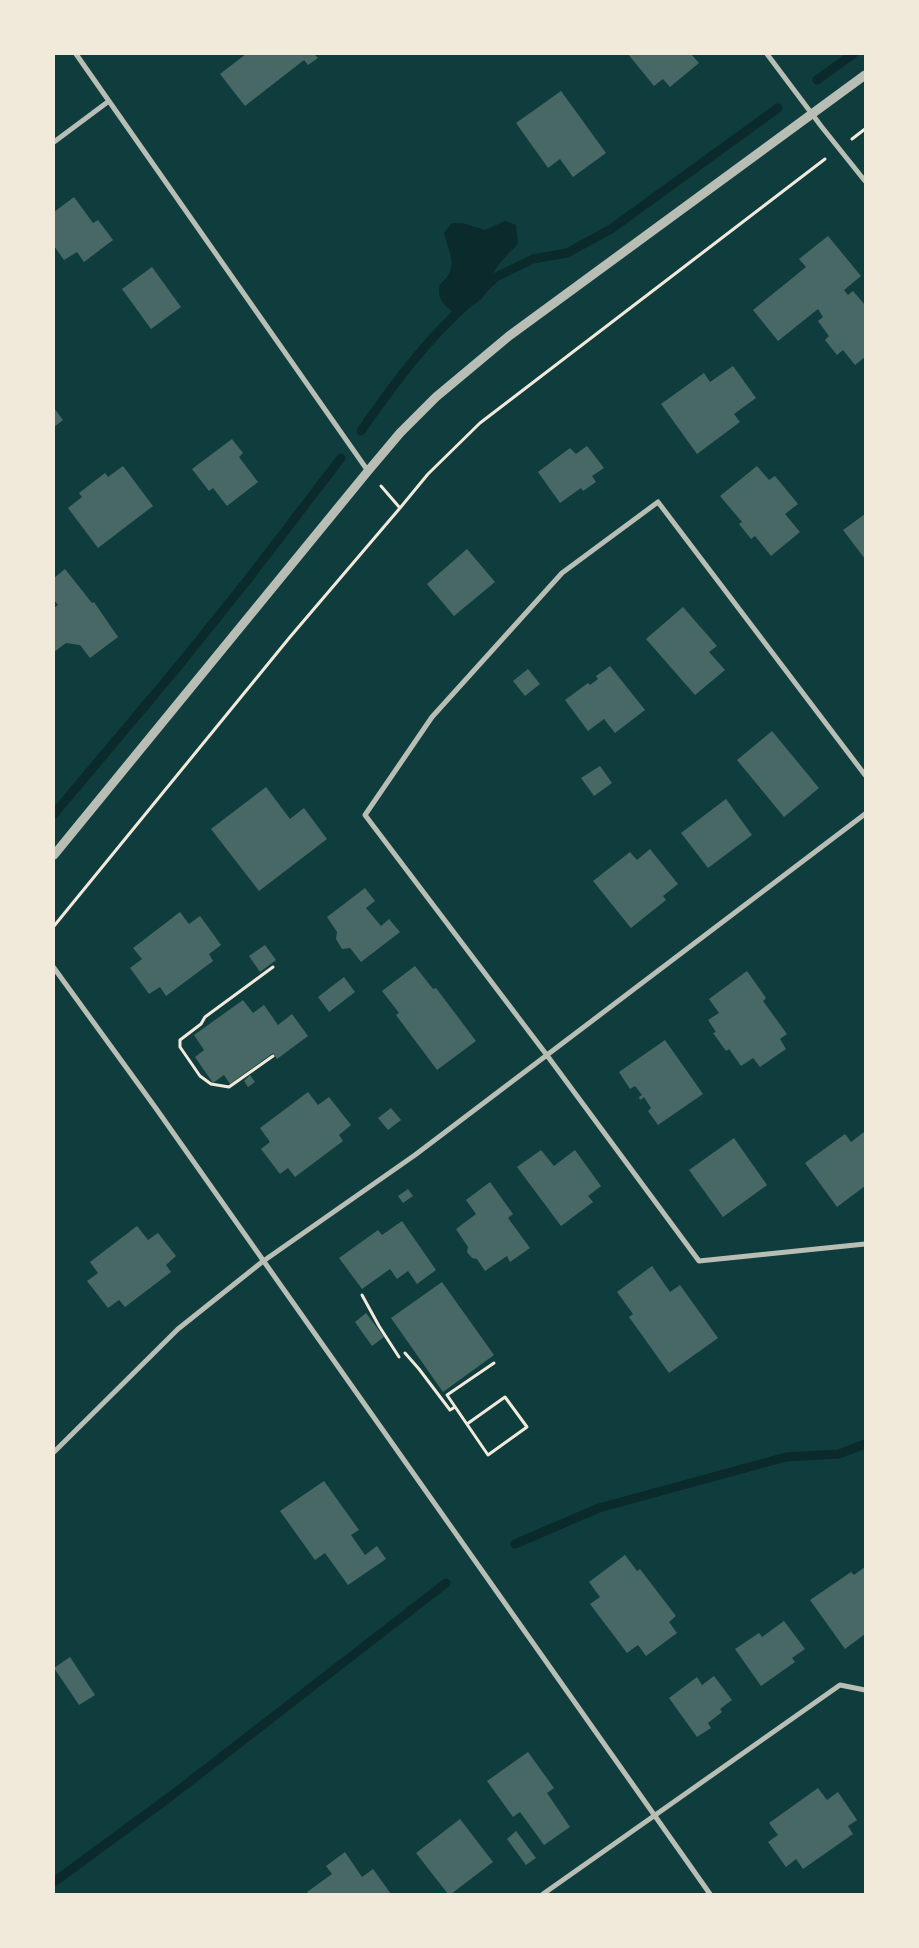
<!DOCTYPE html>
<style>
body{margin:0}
#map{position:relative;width:919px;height:1948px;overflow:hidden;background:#0f3d3e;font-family:Karla,sans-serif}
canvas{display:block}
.frame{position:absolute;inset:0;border:55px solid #f1e9da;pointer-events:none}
</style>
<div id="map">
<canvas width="919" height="1948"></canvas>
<div class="frame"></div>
</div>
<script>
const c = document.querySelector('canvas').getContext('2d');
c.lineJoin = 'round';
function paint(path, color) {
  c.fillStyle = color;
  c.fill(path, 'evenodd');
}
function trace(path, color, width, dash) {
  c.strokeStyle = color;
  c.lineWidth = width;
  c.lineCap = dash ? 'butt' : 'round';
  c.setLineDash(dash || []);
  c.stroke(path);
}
const water = new Path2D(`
 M505,221L516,225L518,244C509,253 498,263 493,274C490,279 491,285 488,290C481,303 467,310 452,311C442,304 437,297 440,284C460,269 449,253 444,233L452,223H462L485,230Z`);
const stream = new Path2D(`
 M817,80L853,54
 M483,289L496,277L533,259L567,253L611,229L778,108
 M361,431C393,385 426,340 468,303
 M54,814L180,664L249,578L341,458
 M515,1544L599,1508L786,1457L839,1454L865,1444
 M54,1882L171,1796L446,1583`);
const building = new Path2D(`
 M246,54H317L315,55L318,58L308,65L304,60L245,106L220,74Z
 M628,54H691L699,63L670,87L663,79L654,86Z
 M561,91L606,153L573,177L560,159L548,168L516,123Z
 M74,197L93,223L98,220L113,240L84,262L77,252L64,260L54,246V212Z
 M828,236L861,276L844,290L848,295L853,291L865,305V357L855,365L843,350L837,355L825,340L829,336L818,321L823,317L818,309L778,341L753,310L806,267L799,259Z
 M152,267L181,307L151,329L122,289Z
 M733,366L756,398L734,414L740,422L697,454L661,404L704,373L710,382Z
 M54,408L63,420L54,427Z
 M232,439L243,453L239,457L258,482L227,506L213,488L209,491L192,469Z
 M587,446L604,468L592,476L596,482L583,491L581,488L560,503L538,472L570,448L576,454Z
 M123,466L153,506L98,548L68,508L82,497L79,493L105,473L108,477Z
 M757,466L769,480L775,476L798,504L785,514L800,532L771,556L755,536L751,539L739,524L742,522L720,496Z
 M865,514V559L843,530Z
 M467,549L495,582L454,616L427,584Z
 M65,569L92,603L94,602L118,637L90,658L80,645L66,643L54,652V608L58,605L54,600V578Z
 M683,607L717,646L709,652L725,670L695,695L646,639Z
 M610,666L645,710L615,733L604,719L588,731L565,700L588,683L590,685L598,679L596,676Z
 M528,669L540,684L525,696L513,681Z
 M772,731L819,788L784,817L737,760Z
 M600,766L612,783L594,796L581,778Z
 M266,787L290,819L304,808L327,839L259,891L211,829Z
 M726,799L752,835L708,868L681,833Z
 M650,849L678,884L663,896L666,900L631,928L593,881L630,852L637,860Z
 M365,888L375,901L366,908L381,926L389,919L400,932L361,962L350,948L342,949L336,939L337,932L327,917Z
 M180,912L189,924L200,916L221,945L209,954L213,961L166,996L160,987L149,994L130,968L142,959L133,948Z
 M265,945L276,960L260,972L249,956Z
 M415,966L433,989L436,988L476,1041L437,1070L396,1015L399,1013L382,991Z
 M747,971L766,998L763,1001L787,1034L780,1039L786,1049L760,1067L753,1058L741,1066L729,1049L726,1051L713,1033L716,1032L708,1020L719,1013L709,999Z
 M344,977L355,992L329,1012L318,997Z
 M243,1000L253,1013L264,1005L278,1025L292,1014L308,1036L277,1059L273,1053L230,1084L224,1075L213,1083L195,1057L204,1050L194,1035Z
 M665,1040L703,1094L658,1125L648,1111L651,1108L644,1097L640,1100L639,1097L642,1095L635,1086L630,1089L619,1072Z
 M250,1075L255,1082L248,1087L244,1081Z
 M308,1092L318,1105L329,1097L351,1125L339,1135L343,1141L295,1177L288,1168L280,1174L261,1149L270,1142L260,1128Z
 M391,1108L401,1120L388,1130L378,1118Z
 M864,1132L865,1186L837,1207L805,1163L845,1134L851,1142Z
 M734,1138L767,1185L723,1217L689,1170Z
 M541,1150L554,1166L575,1150L601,1186L588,1196L593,1202L561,1226L517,1167Z
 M490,1182L513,1214L508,1218L530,1248L510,1262L507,1256L485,1271L477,1259L472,1258L467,1252L468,1247L456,1229L476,1214L466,1200Z
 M408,1189L413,1196L403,1203L398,1196Z
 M402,1221L436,1270L417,1284L408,1271L397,1279L390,1269L362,1289L339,1258L378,1230L382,1235Z
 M137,1226L148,1240L158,1233L176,1256L166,1265L171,1272L125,1307L119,1300L108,1308L87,1281L98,1273L90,1262Z
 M652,1266L670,1292L680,1285L718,1338L669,1373L629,1317L633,1314L617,1292Z
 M442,1282L494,1355L443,1392L391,1318Z
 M366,1313L384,1337L372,1346L355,1322Z
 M324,1481L359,1530L351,1535L365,1555L377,1546L386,1559L348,1585L325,1553L315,1560L280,1511Z
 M625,1555L637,1571L640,1569L676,1616L669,1622L677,1633L646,1656L638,1645L627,1653L590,1604L600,1597L589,1582Z
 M865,1567V1634L845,1649L810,1600L851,1572L854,1575Z
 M784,1621L805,1649L792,1658L795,1662L761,1686L735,1649L759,1633L762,1637Z
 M70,1657L95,1695L79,1705L54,1668Z
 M714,1676L732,1700L720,1709L722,1712L708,1723L711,1728L697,1737L669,1698L697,1677L702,1685Z
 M528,1752L554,1788L547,1793L570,1827L544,1845L520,1812L513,1817L487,1781Z
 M818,1788L827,1800L838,1792L857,1820L848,1826L853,1834L803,1869L796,1859L786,1867L768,1842L778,1835L769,1823Z
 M460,1819L493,1862L451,1894H448L416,1853Z
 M516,1831L536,1858L526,1865L507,1839Z
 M345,1852L362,1877L373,1869L391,1894H308L307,1892L332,1874L326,1866Z`);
const path = new Path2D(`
 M852,139L865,129
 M381,486L400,508
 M54,926L290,637L400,508L428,474L480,423L825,159
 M273,1056L229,1087L211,1084L200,1076L180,1047V1040L201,1024L205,1017L273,967
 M362,1295L379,1326L399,1357
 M405,1353L419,1369L450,1410L455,1407
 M467,1424L505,1397L527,1427L488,1455L447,1395L494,1363`);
const minor = new Path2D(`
 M76,54L368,471
 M767,54L821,126L865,181
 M54,142L109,101
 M865,775L658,502L562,573L432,717L365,815L546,1054L699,1261L865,1244
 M54,968L155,1107L710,1894
 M54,1452L178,1329L262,1262L415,1155L865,814
 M543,1894L840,1685L865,1690`);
const tertiary = new Path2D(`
 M54,855L368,471L400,433L436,397L509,336L865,75`);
paint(water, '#0a2a2b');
trace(stream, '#0a2a2b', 9);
paint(building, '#486865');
trace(path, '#f1e9da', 3);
trace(minor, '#b8beb3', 5);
trace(tertiary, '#b8beb3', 9);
</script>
